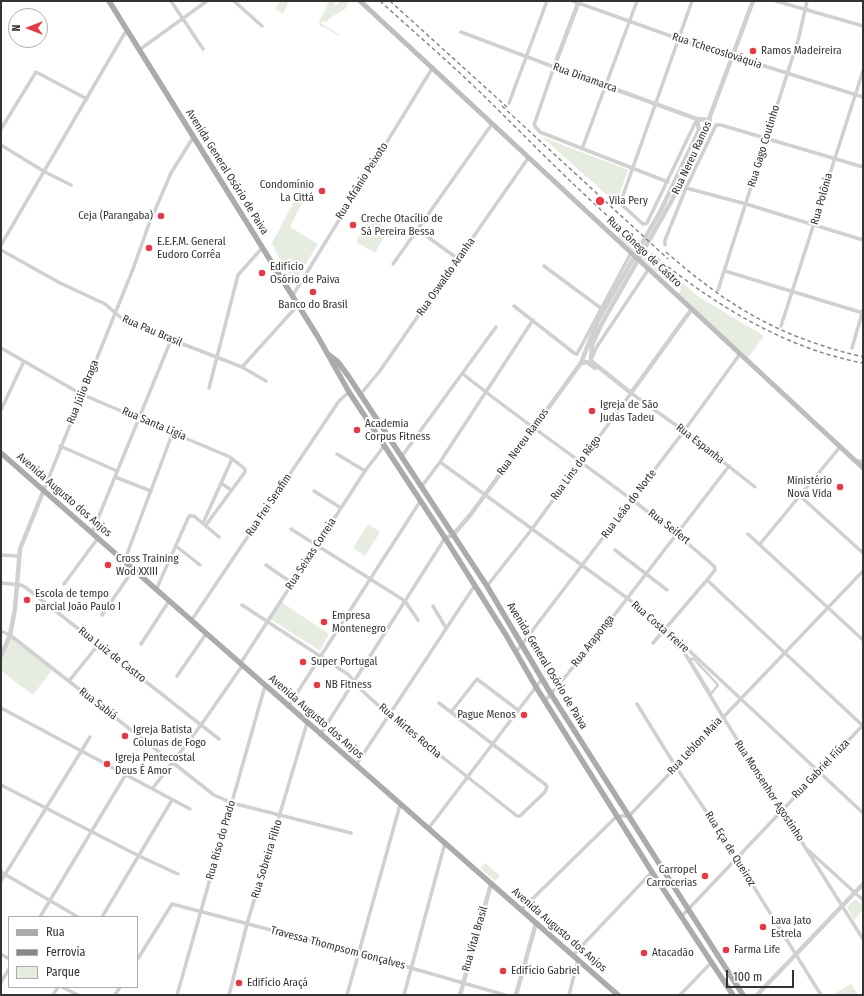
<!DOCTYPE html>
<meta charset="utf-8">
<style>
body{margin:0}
#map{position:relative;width:864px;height:996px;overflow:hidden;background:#fff;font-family:"Fira Sans Condensed",sans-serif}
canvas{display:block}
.frame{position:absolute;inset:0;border:2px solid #333;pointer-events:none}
.legend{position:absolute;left:8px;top:916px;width:130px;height:72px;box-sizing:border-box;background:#fff;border:1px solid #adadad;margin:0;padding:5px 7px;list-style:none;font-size:12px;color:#333}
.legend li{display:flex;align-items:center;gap:8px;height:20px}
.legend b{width:20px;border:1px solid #adadad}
.north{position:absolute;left:8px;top:8px;width:40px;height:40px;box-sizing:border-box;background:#fff;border:1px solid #adadad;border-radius:50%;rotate:270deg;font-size:11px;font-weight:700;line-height:16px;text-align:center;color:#333}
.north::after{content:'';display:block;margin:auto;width:14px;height:18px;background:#e63946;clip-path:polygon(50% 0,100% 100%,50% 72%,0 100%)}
.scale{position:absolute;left:726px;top:970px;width:68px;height:18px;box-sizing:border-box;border:2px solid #333;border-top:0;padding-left:5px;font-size:12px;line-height:14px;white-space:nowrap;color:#333;-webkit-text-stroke:3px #fff;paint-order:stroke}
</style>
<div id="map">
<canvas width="864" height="996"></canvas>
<div class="frame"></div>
<ul class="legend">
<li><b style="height:5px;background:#ababab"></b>Rua</li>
<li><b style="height:5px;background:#888"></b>Ferrovia</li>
<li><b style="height:11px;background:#e6ecdf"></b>Parque</li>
</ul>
<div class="north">N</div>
<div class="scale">100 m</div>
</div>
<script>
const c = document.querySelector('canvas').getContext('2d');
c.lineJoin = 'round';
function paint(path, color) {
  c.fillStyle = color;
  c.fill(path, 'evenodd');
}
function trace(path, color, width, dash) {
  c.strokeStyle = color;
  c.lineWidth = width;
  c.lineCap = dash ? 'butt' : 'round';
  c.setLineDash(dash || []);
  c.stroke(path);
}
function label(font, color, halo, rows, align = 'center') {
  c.font = font + ' "Fira Sans Condensed",sans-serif';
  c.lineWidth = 4;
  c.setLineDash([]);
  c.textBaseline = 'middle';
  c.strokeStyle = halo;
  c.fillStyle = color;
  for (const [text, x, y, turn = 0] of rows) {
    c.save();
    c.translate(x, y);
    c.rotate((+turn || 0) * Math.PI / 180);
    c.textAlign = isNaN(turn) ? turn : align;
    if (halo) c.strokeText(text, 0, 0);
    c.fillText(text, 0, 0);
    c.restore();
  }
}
const green = new Path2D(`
 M280,1H289L283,14L275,9Z
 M329,1H333L336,5L341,1H347L348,3C347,13 332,13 327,22L322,21L321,23L340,35L339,36L324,27H321L319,22Z
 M542,137L628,170L616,203Z
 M298,194L305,197L290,227L318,244L294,283L282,264L272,243Z
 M370,219L389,229L375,253L356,242Z
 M624,231L696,295L764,336L748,358L679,294L681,289L660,269L656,272L618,237Z
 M368,524L380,532L365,556L353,548Z
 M281,602L329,634L320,651L270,619Z
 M10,637L52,670L33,695L1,671V658Z
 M485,863L500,876L495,881L480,868Z
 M855,899L863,905V909L854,920L847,907Z
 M851,984L858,995H832Z`);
const pedestrian = new Path2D(`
 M691,659H694L718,685L711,694L691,662Z`);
const minor = new Path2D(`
 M171,1L203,49
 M234,1L262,26
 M573,1L679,39L863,97
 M692,1L621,201V204L643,224L647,223L697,119
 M776,1L863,26
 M461,32L554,67L534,125L540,132L668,182
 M139,50L207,1
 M509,103L547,1
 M1,129L36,72L87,99
 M1,145L45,172L71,185
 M582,149L637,1
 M686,188L746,204L863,240
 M417,229L458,259
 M1,245L127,29
 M665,245V240L686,188L716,125H721L863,167
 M1,250L60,283L105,304L126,322L242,367L266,381
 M393,264L492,124
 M544,266L602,309
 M725,271L863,313
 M718,290L799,37L807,1
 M293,295L433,67
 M514,306L574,353L577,354L631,253
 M781,326L863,71
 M1,348L81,394L230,457L245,469V472L206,525
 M852,348L863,310
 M593,356L596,348L648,270
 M242,367L298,305
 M463,374C545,440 635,496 714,566L715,570L707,580L653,643
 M209,388L238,275L262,248
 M360,395L379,372L529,157
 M1,410L24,361
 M60,446L117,471
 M337,454L365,471
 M402,456L496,327
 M856,461H863
 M440,462L627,598L665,628L863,813
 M115,477L151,491
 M221,483L231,490
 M422,486L440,462L533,320
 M314,491L341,508
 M43,492L133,269L149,224L171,173L194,136
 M800,496L863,553
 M203,523L232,459
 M291,529L405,601L418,620
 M92,533L171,340
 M748,534L863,640
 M760,544L840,447
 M176,546L200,565
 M615,550L667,590
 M1,555L18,556
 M124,562L173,432
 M266,565L292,583
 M707,580L863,726
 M1,583L21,585L25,587L219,739
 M64,584L98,538
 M487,586L532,529L631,393L684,431L755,487
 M156,590L189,516H194L219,537
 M242,605L349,675L358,687L389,715L517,816H520L545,792L547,787L546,785L439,703
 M433,606L446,628
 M102,615L133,570
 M191,621L339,401L349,392
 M1,631L10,635L214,795L232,803L351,833
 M141,644L169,601
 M680,645L723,717L863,939
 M516,652L684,431L740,354
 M240,664L365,471L384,446
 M177,676L206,634
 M69,681L98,645
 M545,701L589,648L729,466
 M637,704L676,767L716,826L821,995
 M288,707L421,500
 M1,708L190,809
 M451,712L477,679L518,710
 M320,735L445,538
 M356,765L475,585
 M1,785L139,856L178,874
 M153,788L201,725L242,666
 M428,829L542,679
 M808,850L863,900
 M1,872L78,917
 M1,881L90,737
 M521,910L617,816H629L863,571
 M40,917L129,769
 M102,917L172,800
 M681,917L863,725
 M1,954L9,959
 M573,955L652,872
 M137,960L172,904L359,953L505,995
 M1,982L9,969
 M62,987L78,995
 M53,995L58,987
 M115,995L120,987
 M177,995L265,686
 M229,995L247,924L307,723
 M347,995L400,805
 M404,995L445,843
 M569,995L578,960
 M680,995L711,963`);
const tertiary = new Path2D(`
 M579,1L554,67L697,119L710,120
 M691,310L631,393L591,361L592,345L601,325L671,202L706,127L753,1
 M581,363L587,362L595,368
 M445,538L453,535L471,514L581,363L597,322L661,210L673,185L699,130L697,119
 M1,656L10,635L15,609L20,549L43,492
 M460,995L491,884
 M516,995L536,923
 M757,995L863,884`);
const secondary = new Path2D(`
 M360,1L863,468`);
const primary = new Path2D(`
 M109,1L318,337L349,392L445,538L506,635L536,687L652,872L733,995
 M329,355L338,362L349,377L487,586L551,694L743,995
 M1,453L618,995`);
const rail = new Path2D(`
 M380,1C414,32 449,62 482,94C588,198 712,335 863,363
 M390,1L508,108
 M502,106L668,259
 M666,252C730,308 780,337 863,357`);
const markers = [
 [753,51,4,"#e63946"],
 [322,191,4,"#e63946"],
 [600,201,5,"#e63946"],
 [161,216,4,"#e63946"],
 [353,225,4,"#e63946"],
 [149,248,4,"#e63946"],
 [262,273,4,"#e63946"],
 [313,292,4,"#e63946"],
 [592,411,4,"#e63946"],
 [357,430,4,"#e63946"],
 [840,487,4,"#e63946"],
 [108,565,4,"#e63946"],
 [27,600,4,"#e63946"],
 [324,622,4,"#e63946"],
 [303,662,4,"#e63946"],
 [317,685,4,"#e63946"],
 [524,715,4,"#e63946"],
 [125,736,4,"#e63946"],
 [107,764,4,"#e63946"],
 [705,876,4,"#e63946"],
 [763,927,4,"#e63946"],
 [726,950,4,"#e63946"],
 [644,953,4,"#e63946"],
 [503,971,4,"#e63946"],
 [239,983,4,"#e63946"]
];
const streetNames = [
 ["Rua Tchecoslováquia",717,51,18],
 ["Rua Dinamarca",585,78,20],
 ["Rua Gago Coutinho",764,146,-73],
 ["Rua Nereu Ramos",692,158,-65],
 ["Avenida General Osório de Paiva",227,172,58],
 ["Rua Afrânio Peixoto",362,181,-58],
 ["Rua Polônia",822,199,-74],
 ["Rua Cônego de Castro",644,252,43],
 ["Rua Oswaldo Aranha",446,277,-55],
 ["Rua Pau Brasil",152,331,23],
 ["Rua Júlio Braga",83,392,-68],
 ["Rua Santa Lígia",154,424,23],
 ["Rua Nereu Ramos",523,442,-54],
 ["Rua Espanha",700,444,38],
 ["Rua Lins do Rêgo",576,468,-54],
 ["Avenida Augusto dos Anjos",64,495,41],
 ["Rua Leão do Norte",629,504,-53],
 ["Rua Frei Serafim",269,505,-56],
 ["Rua Seifert",669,527,38],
 ["Rua Seixas Correia",311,554,-57],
 ["Rua Costa Freire",660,627,41],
 ["Rua Araponga",593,641,-52],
 ["Rua Luiz de Castro",112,655,38],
 ["Avenida General Osório de Paiva",547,666,59],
 ["Rua Sabiá",98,704,38],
 ["Avenida Augusto dos Anjos",316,717,41],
 ["Rua Mirtes Rocha",410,731,40],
 ["Rua Leblon Maia",695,746,-47],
 ["Rua Gabriel Fiúza",821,769,-46],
 ["Rua Monsenhor Agostinho",769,791,57],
 ["Rua Riso do Prado",221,840,-74],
 ["Rua Eça de Queiroz",730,849,58],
 ["Rua Sobreira Filho",267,859,-73],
 ["Avenida Augusto dos Anjos",559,930,41],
 ["Rua Vital Brasil",475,939,-74],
 ["Travessa Thompsom Gonçalves",338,948,15]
];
const poiNames = [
 ["Ramos Madeireira",761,51],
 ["Condomínio",314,185,"right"],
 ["La Cittá",314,198,"right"],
 ["Vila Pery",609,201],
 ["Ceja (Parangaba)",153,216,"right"],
 ["Creche Otacílio de",361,219],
 ["Sá Pereira Bessa",361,232],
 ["E.E.F.M. General",157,242],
 ["Eudoro Corrêa",157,255],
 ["Edifício",270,267],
 ["Osório de Paiva",270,280],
 ["Banco do Brasil",313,305,"center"],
 ["Igreja de São",600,405],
 ["Judas Tadeu",600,418],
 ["Academia",365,424],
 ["Corpus Fitness",365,437],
 ["Ministério",832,481,"right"],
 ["Nova Vida",832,494,"right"],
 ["Cross Training",116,559],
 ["Wod XXIII",116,572],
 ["Escola de tempo",35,594],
 ["parcial João Paulo I",35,607],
 ["Empresa",332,616],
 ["Montenegro",332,629],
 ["Super Portugal",311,662],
 ["NB Fitness",325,685],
 ["Pague Menos",516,715,"right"],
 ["Igreja Batista",133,730],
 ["Colunas de Fogo",133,743],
 ["Igreja Pentecostal",115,758],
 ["Deus É Amor",115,771],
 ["Carropel",697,870,"right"],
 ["Carrocerias",697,883,"right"],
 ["Lava Jato",771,921],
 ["Estrela",771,934],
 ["Farma Life",734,950],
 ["Atacadão",652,953],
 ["Edifício Gabriel",511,971],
 ["Edifício Araçá",247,983]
];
paint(green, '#e6ecdf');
trace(pedestrian, '#d0d0d0', 2.5);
trace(minor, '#d0d0d0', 3.5);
trace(tertiary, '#d0d0d0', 4.5);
trace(secondary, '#bdbdbd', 5);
trace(primary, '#ababab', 5.5);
trace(rail, '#888', 1.5, [4, 3]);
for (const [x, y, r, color] of markers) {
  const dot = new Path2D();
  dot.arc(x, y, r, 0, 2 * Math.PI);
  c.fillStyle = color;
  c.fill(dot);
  trace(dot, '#fff', 1.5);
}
label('11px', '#333', '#fff', streetNames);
label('11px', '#333', '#fff', poiNames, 'left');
</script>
